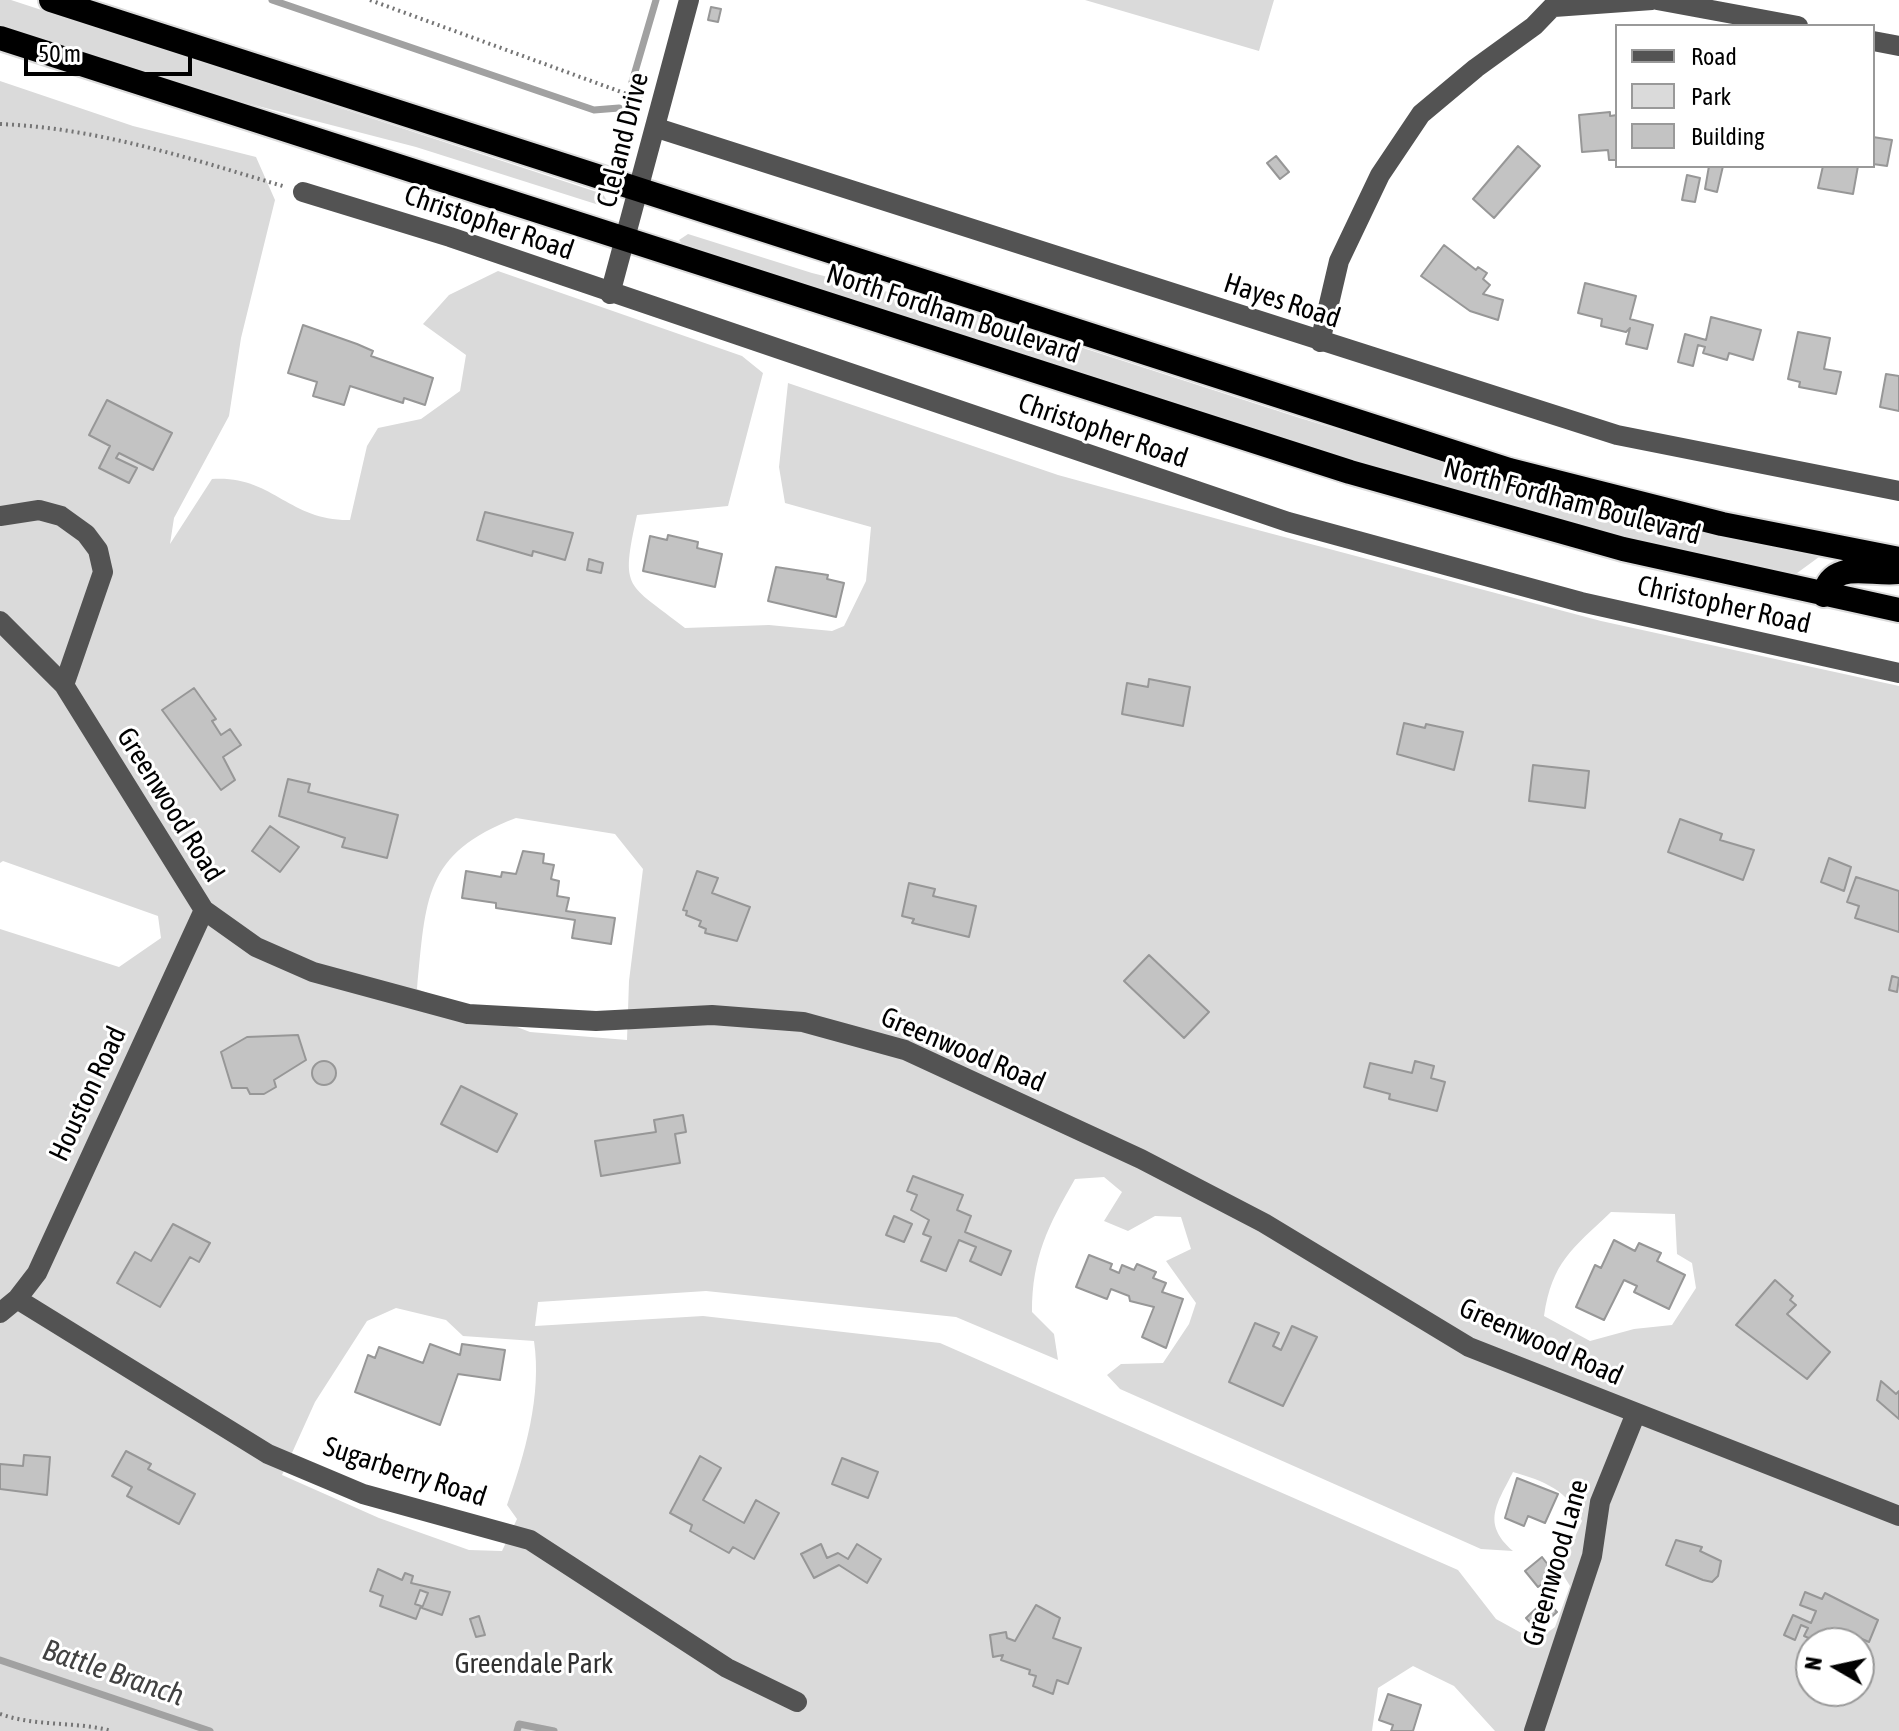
<!DOCTYPE html>
<style>
body{margin:0}
#map{position:relative;width:1899px;height:1731px;overflow:hidden;background:#fff;font-family:"Asap Condensed",sans-serif}
canvas{display:block}
.legend{position:absolute;left:1615px;top:24px;width:260px;height:144px;box-sizing:border-box;background:#fff;border:2px solid #999;margin:0;padding:10px 14px;list-style:none;font-size:24px;color:#000}
.legend li{display:flex;align-items:center;gap:16px;height:40px}
.legend b{width:40px;border:2px solid #999}
.north{position:absolute;left:1795px;top:1627px;width:80px;height:80px;box-sizing:border-box;background:#fff;border:2px solid #999;border-radius:50%;rotate:279deg;font-size:22px;font-weight:700;line-height:32px;text-align:center;color:#000}
.north::after{content:'';display:block;margin:auto;width:28px;height:36px;background:#000;clip-path:polygon(50% 0,100% 100%,50% 72%,0 100%)}
.scale{position:absolute;left:24px;top:40px;width:168px;height:36px;box-sizing:border-box;border:4px solid #000;border-top:0;padding-left:10px;font-size:24px;line-height:28px;white-space:nowrap;color:#000;-webkit-text-stroke:6px #fff;paint-order:stroke}
</style>
<div id="map">
<canvas width="1899" height="1731"></canvas>
<ul class="legend">
<li><b style="height:10px;background:#535353"></b>Road</li>
<li><b style="height:22px;background:#dadada"></b>Park</li>
<li><b style="height:22px;background:#c3c3c3"></b>Building</li>
</ul>
<div class="north">N</div>
<div class="scale">50 m</div>
</div>
<script>
const c = document.querySelector('canvas').getContext('2d');
c.lineJoin = 'round';
function paint(path, color) {
  c.fillStyle = color;
  c.fill(path, 'evenodd');
}
function trace(path, color, width, dash) {
  c.strokeStyle = color;
  c.lineWidth = width;
  c.lineCap = dash ? 'butt' : 'round';
  c.setLineDash(dash || []);
  c.stroke(path);
}
function label(font, color, halo, rows, align = 'center') {
  c.font = font + ' "Asap Condensed",sans-serif';
  c.lineWidth = 6;
  c.setLineDash([]);
  c.textBaseline = 'middle';
  c.strokeStyle = halo;
  c.fillStyle = color;
  for (const [text, x, y, turn = 0] of rows) {
    c.save();
    c.translate(x, y);
    c.rotate((+turn || 0) * Math.PI / 180);
    c.textAlign = isNaN(turn) ? turn : align;
    if (halo) c.strokeText(text, 0, 0);
    c.fillText(text, 0, 0);
    c.restore();
  }
}
const green = new Path2D(`
 M0,0H11L603,194L607,201L599,205L416,147L223,97L0,25Z
 M1085,0H1274L1259,51Z
 M0,81L133,126L256,157L275,200L241,338L229,416L174,518L170,544L212,479C273,475 288,521 350,520L367,446L378,428L421,419L460,391L466,355L423,324L449,295L498,271L742,356L763,373L728,506L637,515C620,592 627,582 685,628L769,625L832,631L844,626L866,581L871,527L785,503L779,467L788,383L1058,475L1254,529L1601,621L1899,686V1731H1495L1454,1686L1413,1666L1378,1688L1372,1731H0V929L119,967L161,938L158,916L3,861L0,863ZM516,818L615,834L643,869L629,981L627,1040L530,1032L417,989C426,900 423,853 516,818ZM1104,1177L1122,1192L1104,1221L1128,1231L1155,1216L1181,1217L1191,1249L1166,1261L1196,1303L1189,1324L1163,1363L1121,1364L1107,1375L1120,1389L1481,1549L1513,1551C1481,1523 1497,1504 1513,1472C1544,1481 1568,1490 1582,1521L1568,1553L1554,1560L1570,1586L1555,1627L1536,1641L1496,1619L1458,1570L940,1343L703,1316L535,1326L538,1302L706,1291L956,1317L1058,1360L1054,1334L1032,1312C1032,1257 1048,1226 1075,1179ZM1611,1212L1675,1214L1677,1254L1692,1263L1696,1288L1672,1325L1634,1329L1590,1341L1544,1316C1552,1262 1572,1249 1611,1212ZM396,1308L446,1320L463,1336L534,1341C542,1395 525,1454 507,1505L517,1519L502,1551L469,1550L379,1518L282,1475L315,1402L367,1321ZM1811,1643H1859V1691H1811Z
 M688,234L812,273L984,316L1300,418L1532,488L1819,557L1793,576C1416,492 1051,364 684,246L679,240Z`);
const stream = new Path2D(`
 M272,0L594,110L619,108
 M632,82L656,0
 M0,1660L210,1731
 M517,1731L519,1724L554,1731`);
const building = new Path2D(`
 M711,7L721,9L718,22L708,20Z
 M1610,112V116L1617,115V160H1609L1608,150L1582,152L1579,115Z
 M1873,137L1892,140L1887,166L1873,164Z
 M1518,146L1540,166L1494,218L1473,199Z
 M1276,156L1289,172L1280,179L1267,163Z
 M1709,166H1723L1717,192L1705,189Z
 M1823,166H1858L1853,194L1818,188Z
 M1687,175L1700,178L1695,202L1682,200Z
 M1444,245L1476,270L1478,267L1487,273L1483,279L1490,285L1483,294L1503,300L1498,320L1470,311L1421,276Z
 M1585,283L1636,296L1630,319L1653,325L1647,349L1626,344L1630,328L1626,332L1601,326L1602,319L1578,313Z
 M1711,317L1761,330L1753,360L1729,353L1727,360L1703,353L1705,347L1698,345L1693,366L1678,362L1685,334L1706,340Z
 M303,325L357,344L373,351L371,356L433,378L425,405L404,398L403,403L350,386L344,405L313,396L317,382L288,373Z
 M1798,332L1830,338L1824,369L1841,372L1836,394L1799,387L1800,382L1788,379Z
 M1886,374L1899,376V411L1880,407Z
 M107,400L172,433L153,470L119,453L116,458L137,468L129,483L99,468L110,446L89,435Z
 M485,512L573,533L565,560L533,551L532,556L477,540Z
 M668,535L698,542L697,548L722,554L715,587L643,571L650,536L667,540Z
 M589,559L603,563L601,573L587,570Z
 M776,567L828,575L827,579L844,583L836,617L768,601Z
 M1149,679L1190,687L1183,726L1122,714L1127,683L1148,687Z
 M194,688L216,719L212,721L221,735L230,729L241,745L223,757L235,780L221,790L162,710Z
 M1404,723L1425,728L1426,724L1463,732L1454,770L1397,754Z
 M1533,765L1589,771L1585,808L1529,801Z
 M288,779L310,784L308,792L398,815L387,858L342,847L345,838L279,816Z
 M1680,819L1722,834L1720,840L1754,850L1743,880L1668,852Z
 M270,826L299,847L280,872L252,851Z
 M523,851L544,854L543,863L554,865L551,879L559,881L557,896L569,898L566,911L615,918L611,944L572,938L575,920L496,908V903L462,898L466,871L501,877L502,872L516,874Z
 M1829,858L1851,867L1844,891L1821,882Z
 M697,871L718,878L712,893L750,907L737,941L705,933L706,929L699,926L701,921L686,915L687,911L683,910Z
 M1856,877L1899,891V932L1855,918L1859,906L1847,902Z
 M909,883L935,889L933,896L976,906L969,937L912,923L914,919L902,916Z
 M1149,955L1209,1012L1184,1038L1124,981Z
 M1892,976L1899,978L1897,992L1889,990Z
 M298,1035L306,1060L274,1080L276,1087L264,1094H250L247,1088H232L221,1052L247,1037Z
 M312 1073a12 12 0 1 1 24 0a12 12 0 1 1-24 0Z
 M1415,1061L1434,1066L1431,1078L1445,1082L1437,1111L1389,1099L1390,1094L1364,1087L1370,1063L1412,1073Z
 M461,1086L517,1114L497,1152L441,1124Z
 M683,1115L686,1132L675,1134L680,1163L601,1176L595,1141L656,1132L654,1120Z
 M913,1176L963,1195L957,1210L971,1216L965,1232L1011,1251L1001,1275L970,1261L976,1247L959,1240L946,1271L921,1261L931,1237L923,1234L929,1220L911,1210L917,1195L907,1191Z
 M894,1216L912,1224L904,1242L886,1235Z
 M173,1224L210,1243L199,1262L190,1257L160,1307L117,1283L135,1252L151,1261Z
 M1614,1240L1635,1251L1639,1243L1661,1253L1657,1261L1685,1275L1669,1309L1634,1292L1637,1286L1624,1280L1604,1320L1576,1307L1595,1265L1601,1268Z
 M1089,1255L1112,1264L1110,1269L1119,1273L1122,1265L1134,1270L1137,1264L1156,1272L1153,1278L1166,1283L1162,1292L1183,1299L1166,1348L1142,1337L1154,1307L1130,1301L1129,1296L1111,1289L1107,1299L1076,1287Z
 M1775,1280L1793,1296L1790,1300L1796,1305L1787,1314L1830,1352L1807,1379L1736,1325Z
 M1255,1323L1279,1333L1273,1346L1281,1350L1292,1326L1317,1337L1283,1406L1229,1382Z
 M430,1344L460,1355L462,1344L505,1350L500,1380L458,1374L440,1425L355,1392L368,1355L375,1358L379,1347L423,1363Z
 M1881,1381L1896,1394L1899,1391V1419L1877,1400Z
 M126,1451L151,1464L148,1469L195,1494L179,1524L127,1496L132,1487L112,1476Z
 M24,1455L50,1457L47,1495L0,1489V1464L23,1466Z
 M700,1456L721,1468L703,1500L744,1523L756,1500L779,1513L754,1559L733,1547L729,1553L690,1531L692,1525L670,1513Z
 M842,1458L878,1472L868,1498L832,1484Z
 M1517,1478L1558,1494L1545,1523L1528,1516L1524,1526L1505,1518Z
 M1676,1540L1702,1547L1700,1551L1721,1561L1718,1576L1712,1582L1703,1580L1666,1565Z
 M821,1544L827,1558L838,1553L848,1559L857,1544L881,1559L867,1583L839,1565L814,1578L801,1554Z
 M1542,1557L1555,1574L1538,1587L1525,1571Z
 M378,1569L402,1580L405,1573L413,1576L411,1583L450,1592L442,1615L422,1608L428,1593L420,1590L415,1604L421,1606L416,1619L380,1606L383,1596L370,1591Z
 M1805,1592L1822,1599L1825,1593L1878,1620L1869,1642L1855,1636L1853,1641L1840,1636L1837,1643H1820L1804,1636L1808,1628L1801,1625L1795,1640L1784,1635L1793,1615L1811,1623L1816,1611L1800,1605Z
 M1545,1600L1557,1612L1537,1630L1526,1618Z
 M1036,1605L1060,1618L1053,1638L1081,1648L1068,1684L1057,1680L1053,1694L1033,1686L1036,1676L1029,1674L1030,1670L1001,1660L1003,1655L993,1657L990,1635L1006,1632L1007,1638L1015,1641Z
 M479,1616L485,1635L476,1637L470,1619Z
 M1388,1694L1421,1705L1413,1731H1391L1393,1725L1379,1720Z`);
const path = new Path2D(`
 M370,0L643,100
 M0,124C98,128 192,159 286,187
 M0,1714C37,1727 75,1721 112,1731`);
const minor = new Path2D(`
 M1657,0L1798,26
 M1554,7L1652,0
 M1873,41L1899,46
 M657,128L1617,435L1899,491
 M303,192L450,237L1288,522L1581,602L1899,673
 M610,294L689,0
 M1320,342L1339,261L1380,175L1421,114L1476,68L1534,26L1559,0
 M0,516L39,510L61,516L86,534L98,550L103,572L64,685L204,910L256,947L313,972L468,1014L596,1021L712,1015L803,1022L905,1050L1141,1159L1264,1223L1469,1347L1899,1516
 M0,621L64,685
 M17,1299L268,1454L363,1494L530,1540L727,1668L797,1702
 M0,1313L17,1299L37,1273L204,910
 M1534,1731L1592,1556L1600,1502L1636,1413`);
const highway = new Path2D(`
 M51,0L1509,470L1722,524L1899,559
 M0,38L1350,472L1623,549L1899,610
 M1824,595C1832,558 1871,576 1899,572`);
const streetNames = [
 ["Cleland Drive",623,140,-76],
 ["Christopher Road",489,223,19],
 ["Hayes Road",1282,301,18],
 ["North Fordham Boulevard",953,314,18],
 ["Christopher Road",1103,431,19],
 ["North Fordham Boulevard",1572,502,15],
 ["Christopher Road",1724,605,13],
 ["Greenwood Road",170,805,58],
 ["Greenwood Road",963,1050,23],
 ["Houston Road",88,1094,-65],
 ["Greenwood Road",1541,1342,24],
 ["Sugarberry Road",405,1472,18],
 ["Greenwood Lane",1556,1563,-74]
];
const parkNames = [
 ["Greendale Park",534,1664]
];
const waterNames = [
 ["Battle Branch",113,1673,19]
];
paint(green, '#dadada');
trace(stream, '#a1a1a1', 7);
paint(building, '#c3c3c3');
trace(building, '#979797', 2);
trace(highway, '#dbdbdb', 28);
trace(path, '#757575', 4, [2, 4]);
trace(minor, '#535353', 20);
trace(highway, '#000', 24);
label('28px', '#000', '#fff', streetNames);
label('28px', '#313131', '#fff', parkNames);
label('italic 30px', '#424242', '#fff', waterNames);
</script>
